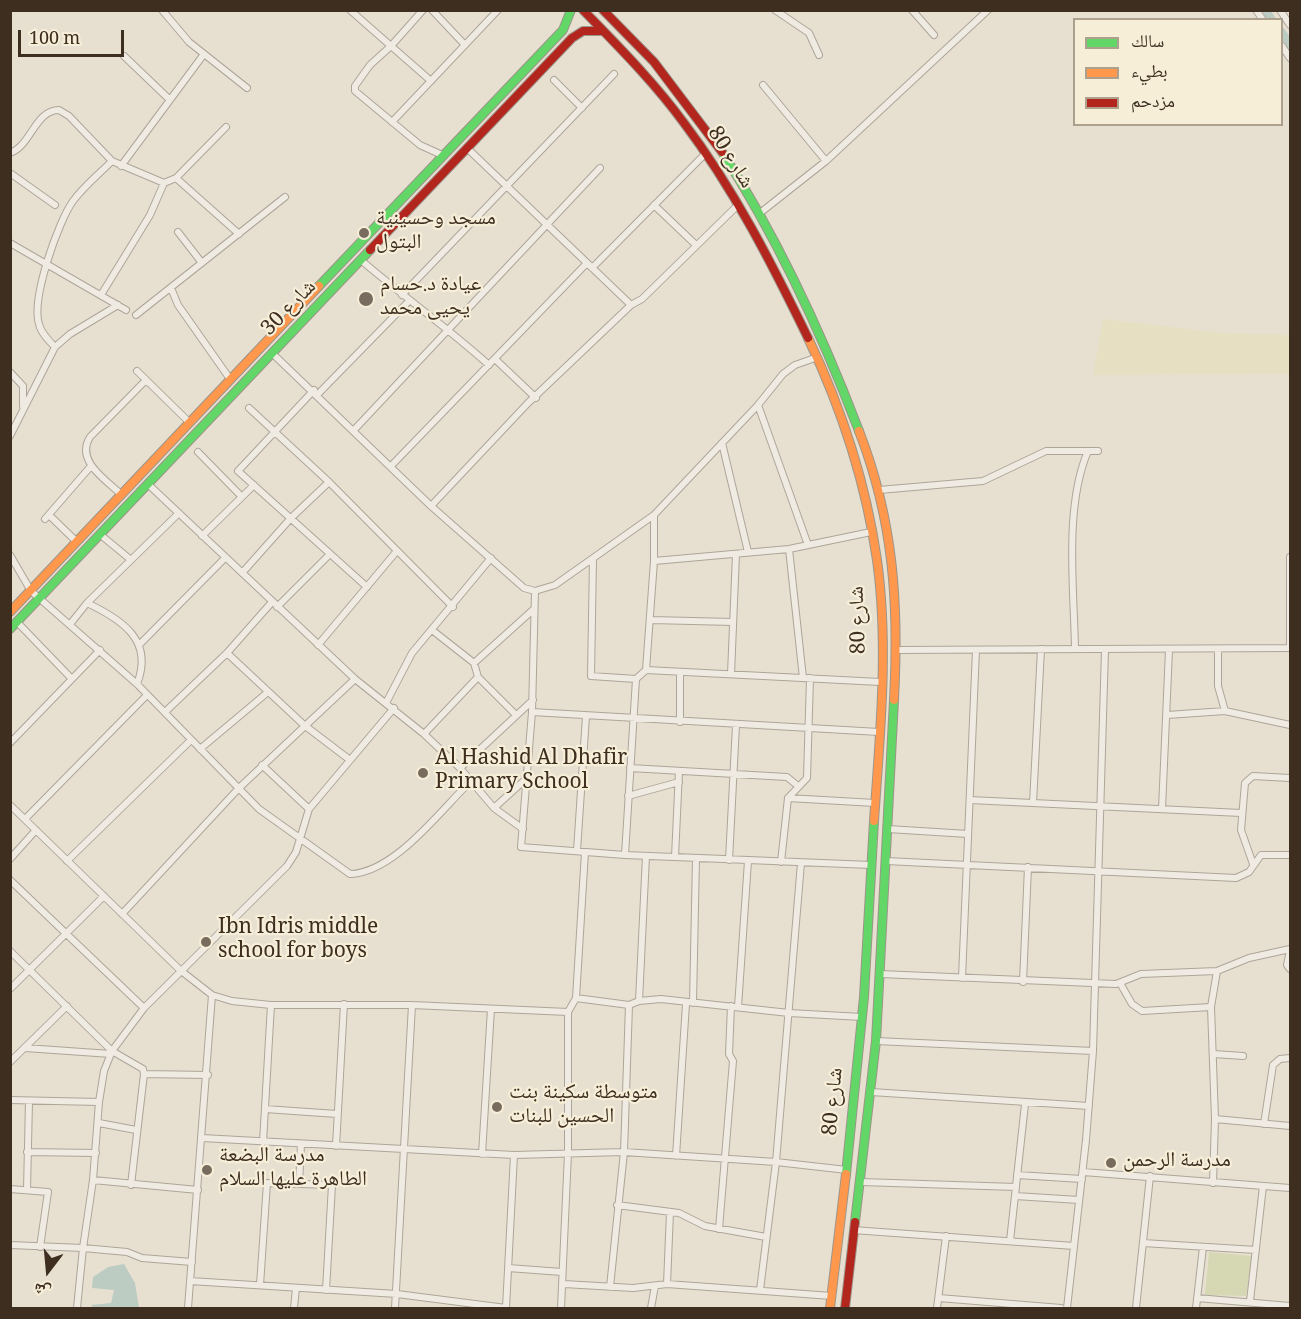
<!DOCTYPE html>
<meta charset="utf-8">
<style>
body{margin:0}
#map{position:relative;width:1301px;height:1319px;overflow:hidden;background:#e7e0d1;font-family:Georgia,"Noto Naskh Arabic",serif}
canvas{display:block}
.frame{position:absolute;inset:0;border:12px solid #3d2e20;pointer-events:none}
.legend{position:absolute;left:1073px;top:18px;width:210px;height:108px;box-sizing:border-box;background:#f7eed8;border:2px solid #ada18e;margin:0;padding:8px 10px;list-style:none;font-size:18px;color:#3d2e20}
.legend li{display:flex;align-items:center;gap:12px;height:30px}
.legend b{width:30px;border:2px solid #ada18e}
.north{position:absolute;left:18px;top:1241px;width:60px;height:60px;-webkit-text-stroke:4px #f7eed8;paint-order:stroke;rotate:196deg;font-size:16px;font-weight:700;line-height:24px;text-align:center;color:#3d2e20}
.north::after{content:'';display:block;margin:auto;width:21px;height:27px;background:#3d2e20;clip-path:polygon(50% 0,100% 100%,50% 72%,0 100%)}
.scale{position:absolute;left:18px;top:30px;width:106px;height:27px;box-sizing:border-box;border:3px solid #3d2e20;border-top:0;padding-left:8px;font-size:18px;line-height:21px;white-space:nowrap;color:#3d2e20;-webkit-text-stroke:4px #f7eed8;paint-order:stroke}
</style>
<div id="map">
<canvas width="1301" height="1319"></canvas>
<div class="frame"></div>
<ul class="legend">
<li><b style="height:8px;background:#63d668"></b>سالك</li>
<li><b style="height:8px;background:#ff974d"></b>بطيء</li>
<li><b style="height:8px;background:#b3261e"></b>مزدحم</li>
</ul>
<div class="north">ش</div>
<div class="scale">100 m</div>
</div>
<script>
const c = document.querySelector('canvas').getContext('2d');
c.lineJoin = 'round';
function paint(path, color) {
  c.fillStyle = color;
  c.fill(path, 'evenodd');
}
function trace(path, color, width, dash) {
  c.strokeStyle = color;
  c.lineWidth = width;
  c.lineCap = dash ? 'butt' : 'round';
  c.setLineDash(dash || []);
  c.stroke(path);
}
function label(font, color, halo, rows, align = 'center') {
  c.font = font + ' Georgia,"Noto Naskh Arabic",serif';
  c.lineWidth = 4.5;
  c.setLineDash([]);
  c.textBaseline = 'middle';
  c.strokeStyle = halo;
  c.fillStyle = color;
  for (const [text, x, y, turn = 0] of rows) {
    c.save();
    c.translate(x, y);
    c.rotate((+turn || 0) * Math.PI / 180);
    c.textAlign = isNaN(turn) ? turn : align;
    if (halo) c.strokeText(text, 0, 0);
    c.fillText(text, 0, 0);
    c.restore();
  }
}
const farmland = new Path2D(`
 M1103,319L1223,333L1290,335V374L1093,375Z`);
const green = new Path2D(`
 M1209,1252L1252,1256L1246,1296L1205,1295Z`);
const water = new Path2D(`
 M124,1264L135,1283L139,1308H94L91,1305L111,1303L114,1290L92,1288L93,1277L108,1267Z`);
const canal = new Path2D(`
 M1266,10L1272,20
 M1282,32L1290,45`);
const street = new Path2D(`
 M162,10L189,42L247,88
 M350,10L391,46L370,65L355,86V91L420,145L442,155
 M423,10L391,46L431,81
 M432,10L465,45
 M775,10L809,33L819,55
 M912,10L934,35
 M1256,10L1263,20
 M1280,10L1290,25
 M1282,46L1290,58
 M124,56L170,100
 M554,80L582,108
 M763,85L826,161
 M392,122L498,10
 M468,149L631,305
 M10,153C31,146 35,110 59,110L69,116L112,161L164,183L176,178L226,127
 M121,166L204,54
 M10,173L55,205
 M176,178L239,234
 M654,205L696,245
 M760,213L826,161L988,10
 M178,232L202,263
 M10,243L126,310
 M362,261C404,297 448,328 489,365
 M592,268L705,154
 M171,288L178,305L230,379
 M101,295L150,215L164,183
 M402,295L614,74
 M136,315L285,197
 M55,347C49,341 41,333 39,324C31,299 58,222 73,201C84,186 99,174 112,161
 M273,354L431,506L524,588L535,591L555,585L654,515L758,405L783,374L795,365L815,358
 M495,359L536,398
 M137,371L189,422
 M10,372L23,386V406
 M314,390L238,471L367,587
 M318,394L409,301
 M758,405L808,545
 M249,408L329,482L453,607
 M354,430L600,168
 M10,436L55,347L70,334L118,305
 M722,443L748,552
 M198,452L242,497
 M391,466L587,263
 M150,486L355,679L424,734L460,768L494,808L523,829
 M879,490L983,481L1046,451H1098
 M122,495C106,480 75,461 90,437L146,380
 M431,506L528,403L631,305L642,299L737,206
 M49,515L77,542
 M45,519L91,466
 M102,536L131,560
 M202,536L254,485
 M789,549L803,678
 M10,555L31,591L137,684L259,809L350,874C394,873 439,812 470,782
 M1290,557V646
 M593,559L591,676L636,679
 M654,561L789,549L871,532
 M242,573L291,518L329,482
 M535,591L532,712L521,847L625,855L871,865
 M87,603L179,513
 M277,607L330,554
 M651,620L733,622
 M17,622L71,678
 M71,623L87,603C123,620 154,641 137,684
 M432,630L474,663L478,677L516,715
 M140,644L225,558
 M318,645L396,552
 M1075,649C1074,588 1064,507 1088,451
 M897,650L1290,648
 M227,653L304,725L350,760
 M474,663L534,609
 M646,670L880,682
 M731,674L736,554
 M386,703L412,653L491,558
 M1225,711L1290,725
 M165,712L227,653L272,602
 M532,712L879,732
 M1167,715L1225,711L1218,686V650
 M680,722V672
 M424,734L478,677
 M10,743L100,650
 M200,749L268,692
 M262,765L309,809
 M460,768L533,700
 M630,768L787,777L798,786
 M628,796L679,782
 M788,798L875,803
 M970,800L1241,813
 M1033,803L1041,649
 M10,805L180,970L212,995L232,1001L271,1005H412L568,1012
 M494,808L527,778
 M1162,809L1169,650
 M25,819L147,695
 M888,829L968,834
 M577,851L586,716
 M625,855L636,679L646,670L654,561V515
 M675,857L679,771
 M10,859L36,830
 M729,860L736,725
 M67,861L191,740
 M886,861L1236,878L1249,872L1261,855H1290
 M781,862L788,798L807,778L810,678
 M1253,864L1241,830L1245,783L1253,776L1290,778
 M10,880L144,1008
 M122,914L239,788L355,679
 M1290,950L1287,965L1290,969
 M10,951L112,1051L143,1069L144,1074L131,1185
 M880,974L1116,984L1141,974L1217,971L1249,958L1290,949
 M962,978L976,650
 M1023,982L1028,867
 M1120,983L1132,1004L1142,1011L1211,1007
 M10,989L104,896
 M576,998L629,1005L639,1001L661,999L789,1013L862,1017
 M639,1001L646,856
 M693,1003L696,858
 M738,1007L748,861
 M876,1041L1093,1051
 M25,1048L111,1054
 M1214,1054L1243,1056
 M10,1062L67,1006
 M144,1074L208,1075
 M871,1092L1089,1106
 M10,1100L99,1102
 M265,1109L337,1114
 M1215,1119L1290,1126
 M99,1123L136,1130
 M1264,1124L1273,1065L1280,1059L1290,1058
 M202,1138L514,1155L624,1152L776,1162L847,1170
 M263,1142L271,1005
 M336,1146L344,1004
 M27,1152L96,1153
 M482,1154L491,1009
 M676,1156L686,1004
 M1083,1172L1290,1188
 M1017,1175L1082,1179
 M93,1180L198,1190
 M861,1182L1016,1187
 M1213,1183L1215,1119L1211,1007L1217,971
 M299,1184L301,1144
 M10,1189L48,1192L40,1247
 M27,1190L29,1101
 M1015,1196L1079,1200
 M617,1205L679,1213L705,1226L766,1237
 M719,1229L733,1061L729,1054L731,1006
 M853,1230L1074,1246
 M1010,1241L1025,1104
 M1143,1243L1256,1250
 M10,1245L83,1248L127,1252L142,1258L192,1262
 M508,1268L562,1272
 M190,1281L397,1294L506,1308
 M564,1284L633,1288L667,1284L832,1296
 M667,1284L670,1212
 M260,1285L267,1183L332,1185L326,1290
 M610,1287L624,1152L629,1005
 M760,1290L776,1162L801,863
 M939,1298L1061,1308
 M1197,1298L1290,1306
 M1250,1301L1263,1186
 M77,1308L83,1248L93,1180L99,1102L104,1071L112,1051L144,1008L287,866L296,852L309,809L394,708
 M188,1308L212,995
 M294,1308L296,1288
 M395,1308L412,1005
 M506,1308L514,1155
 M561,1308L568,1153V1012L576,998L585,852
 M651,1308L655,1286
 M937,1308L946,1236
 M1067,1308L1086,1140L1093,1051L1105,650
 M1136,1308L1150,1176
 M1196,1308L1203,1247`);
const fast = new Path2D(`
 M722,152C779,240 822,334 859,431
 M319,286L563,30L571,10
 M10,629L370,250
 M846,1174L864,997L874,821
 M855,1222L876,1041L894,700`);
const slow = new Path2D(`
 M808,338C841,407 866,484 877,560C889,646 880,734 874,821
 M859,431C894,521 899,605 894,700
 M10,612L319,286
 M830,1308L846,1174`);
const jam = new Path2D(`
 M583,10C618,46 654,82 684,123C734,189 772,264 808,338
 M603,10L654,62L722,152
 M370,250L572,38L583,31H603
 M845,1308L855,1222`);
const markers = [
 [364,233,6,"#786c5e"],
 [366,299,8,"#786c5e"],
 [423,773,6,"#786c5e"],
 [206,942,6,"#786c5e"],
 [497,1107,6,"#786c5e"],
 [1111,1163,6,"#786c5e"],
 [207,1170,6,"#786c5e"]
];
const streetNames = [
 ["شارع 80",728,159,58],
 ["شارع 30",291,310,-46],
 ["شارع 80",861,620,-92],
 ["شارع 80",836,1102,-85]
];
const poiNames = [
 ["مسجد وحسينية",376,221],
 ["البتول",376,245],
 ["عيادة د.حسام",380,287],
 ["يحيى محمد",380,311],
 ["Al Hashid Al Dhafir",435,761],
 ["Primary School",435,785],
 ["Ibn Idris middle",218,930],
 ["school for boys",218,954],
 ["متوسطة سكينة بنت",509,1095],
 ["الحسين للبنات",509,1119],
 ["مدرسة البضعة",219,1158],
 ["الطاهرة عليها السلام",219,1182],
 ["مدرسة الرحمن",1123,1163]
];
paint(farmland, '#e6dfc2');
paint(green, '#d6d7b3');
paint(water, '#bcccc2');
trace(canal, '#bcccc2', 8);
trace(street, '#ada599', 8);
trace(fast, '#9c958a', 10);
trace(slow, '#9c958a', 10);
trace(jam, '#9c958a', 10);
trace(street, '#efebe3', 6);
trace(fast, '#63d668', 8);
trace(slow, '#ff974d', 8);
trace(jam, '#b3261e', 8);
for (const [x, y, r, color] of markers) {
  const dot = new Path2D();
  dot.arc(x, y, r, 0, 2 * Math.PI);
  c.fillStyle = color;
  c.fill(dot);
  trace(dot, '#f7eed8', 2);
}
label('21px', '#3d2e20', '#f7eed8', streetNames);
label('21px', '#3d2e20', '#f7eed8', poiNames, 'left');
</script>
